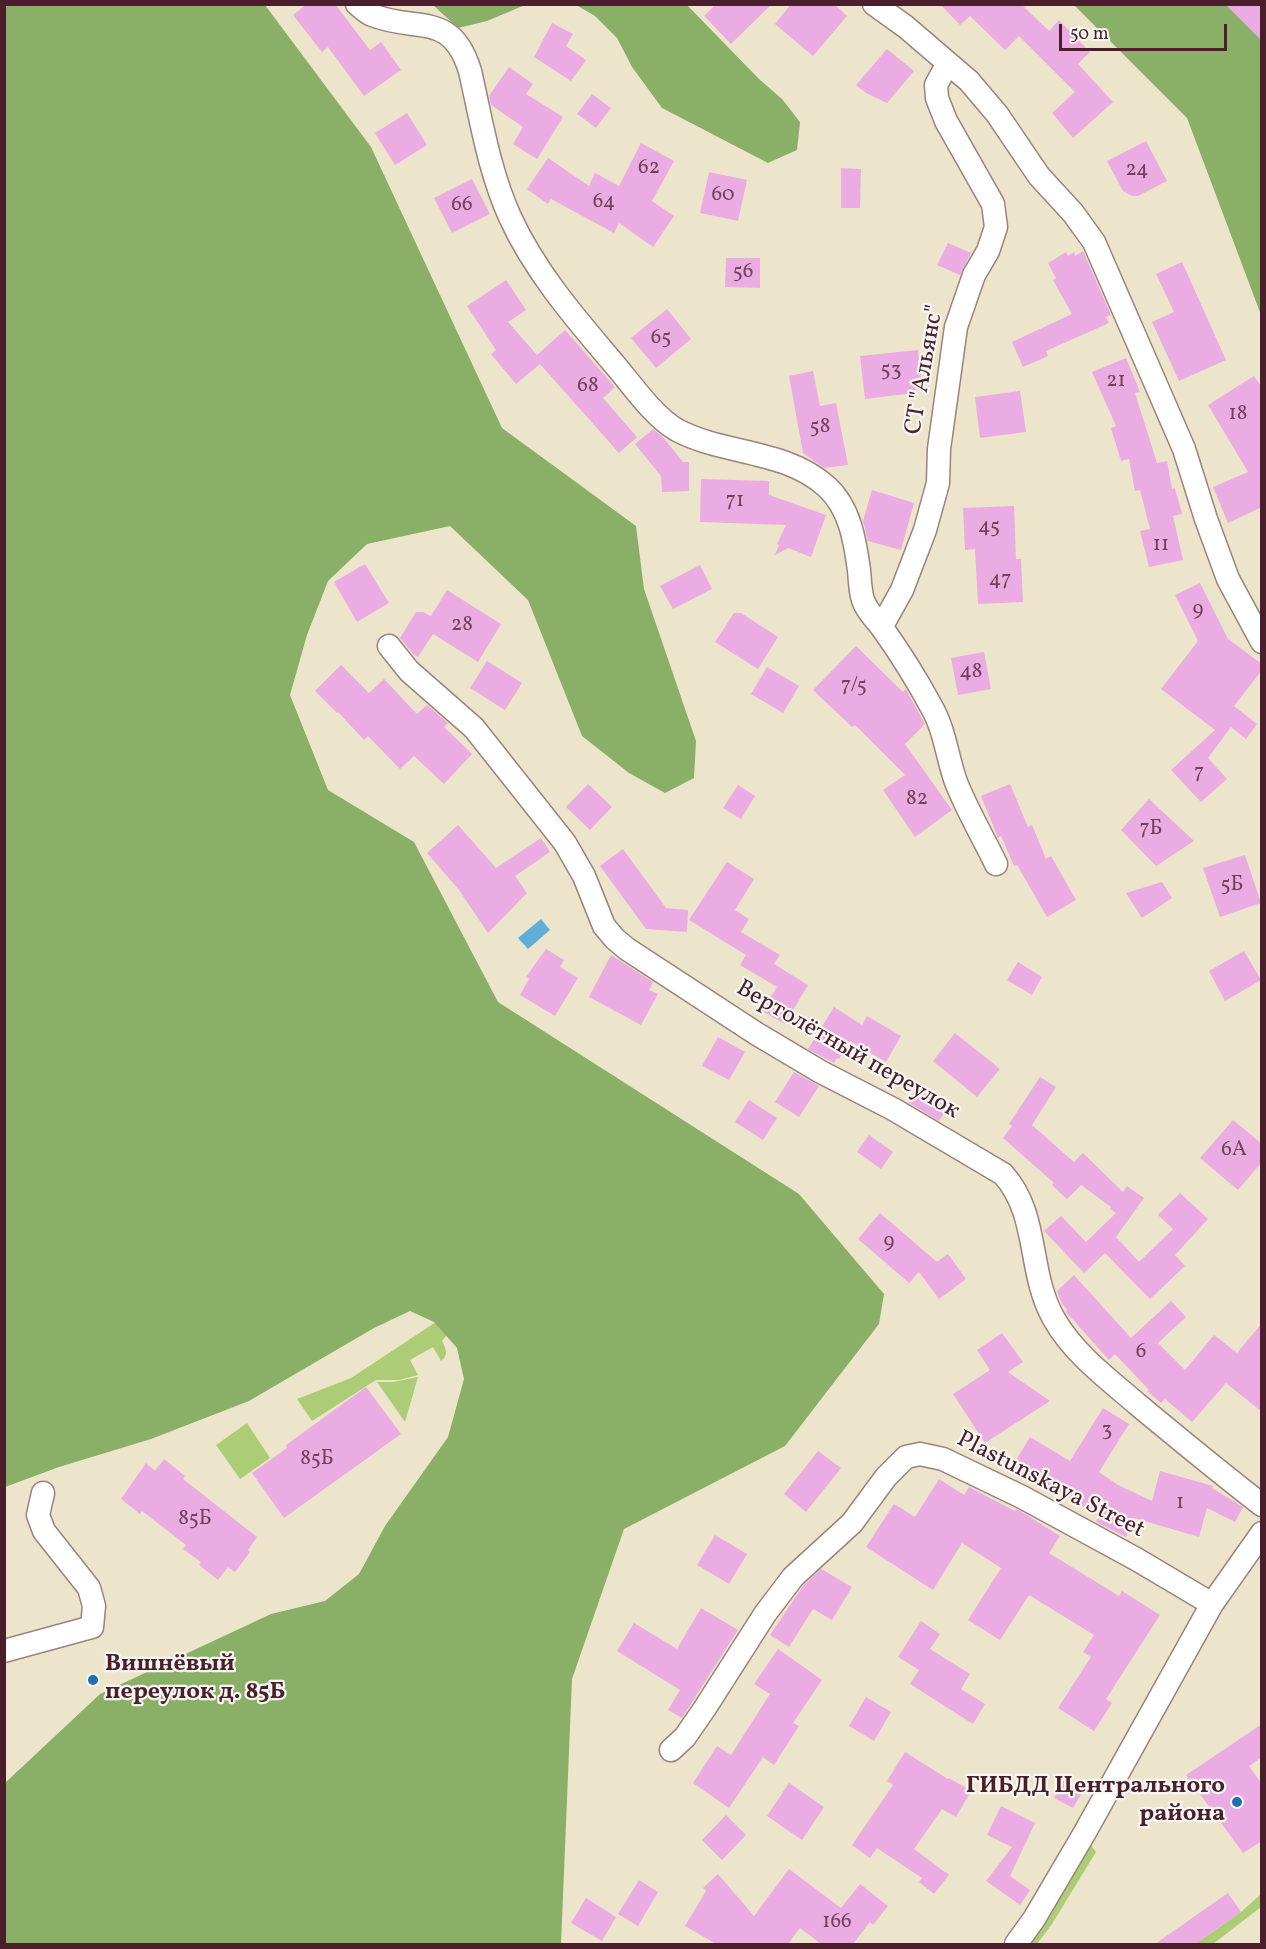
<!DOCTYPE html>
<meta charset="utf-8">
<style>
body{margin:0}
#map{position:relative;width:1266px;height:1949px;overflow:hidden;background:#ede5cb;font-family:Vollkorn,serif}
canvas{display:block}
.frame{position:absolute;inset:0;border:6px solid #4a1f2b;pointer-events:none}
.scale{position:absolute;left:1059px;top:24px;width:168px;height:27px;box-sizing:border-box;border:3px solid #4a1f2b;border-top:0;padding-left:8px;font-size:18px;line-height:21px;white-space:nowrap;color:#4a1f2b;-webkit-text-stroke:4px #f6f6f2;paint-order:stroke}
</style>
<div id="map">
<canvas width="1266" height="1949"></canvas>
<div class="frame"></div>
<div class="scale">50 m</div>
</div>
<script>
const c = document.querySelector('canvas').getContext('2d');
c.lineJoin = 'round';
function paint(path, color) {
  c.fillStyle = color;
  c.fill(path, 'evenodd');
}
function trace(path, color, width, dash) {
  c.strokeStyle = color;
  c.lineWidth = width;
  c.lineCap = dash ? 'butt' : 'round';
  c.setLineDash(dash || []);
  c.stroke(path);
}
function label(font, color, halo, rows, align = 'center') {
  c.font = font + ' Vollkorn,serif';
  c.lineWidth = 4.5;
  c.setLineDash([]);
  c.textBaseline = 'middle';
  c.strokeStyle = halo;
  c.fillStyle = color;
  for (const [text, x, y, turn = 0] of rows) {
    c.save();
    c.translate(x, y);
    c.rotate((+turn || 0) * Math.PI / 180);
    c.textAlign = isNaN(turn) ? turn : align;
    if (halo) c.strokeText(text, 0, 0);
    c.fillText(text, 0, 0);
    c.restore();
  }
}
const green = new Path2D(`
 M439,1320L450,1331L442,1341C446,1349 449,1355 441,1361L433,1347L410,1360L418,1375L399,1380H376L312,1421L297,1399L351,1378Z
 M418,1377L405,1422L377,1382H393Z
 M247,1423L270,1458L240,1479L216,1445Z
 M1090,1844L1096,1852L1052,1924L1037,1944H1025Z
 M1261,1894V1907L1213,1944H1195L1241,1912Z`);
const forest = new Path2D(`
 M5,4L265,5L371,147L502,428L636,526L644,589L696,741L694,778L665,793L629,773L582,736L528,600L450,526L367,544L328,581L307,635L290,695L328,790L414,842L498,1002L799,1194L884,1294L879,1324L785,1446L624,1529L572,1679L561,1944H5V1783L100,1694L271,1614L325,1601L359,1574L385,1526L448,1437L464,1379L457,1348L434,1322L410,1311L374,1328L249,1401L151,1439L59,1467L5,1487Z
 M433,5H525L487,21L458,28Z
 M576,5H687L759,79L782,99L800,122L797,150L768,163L662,108L632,67L617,38L595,16Z
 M1074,5H1261V315L1187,118Z`);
const water = new Path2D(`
 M541,919L550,930L528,949L518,938Z`);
const building = new Path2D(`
 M307,4H335L370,50L381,42L401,70L364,96L328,47L322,52L293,15Z
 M716,4H772L731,44L704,16Z
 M791,4H834L847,16L813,56L775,24Z
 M940,4H1021L1049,31L1059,20L1090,52L1078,64L1113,102L1073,138L1052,113L1075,92L1019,36L1005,50L970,16L960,25Z
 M1225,4H1262V41Z
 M552,23L573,34L566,46L586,60L571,81L534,57Z
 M887,49L914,71L887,103L866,93L856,85Z
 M509,67L533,84L526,94L563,117L537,159L513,144L523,127L491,105L489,96Z
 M592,94L611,108L596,128L577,114Z
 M407,113L427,145L395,165L375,133Z
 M1146,141L1167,181L1138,196H1132L1123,191L1107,161Z
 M641,143L674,161L652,201L674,216L653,247L619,223L614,233L551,199L548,204L527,189L548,158L589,186L595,173L619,186Z
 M841,168L861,169L860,208H841Z
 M709,172L747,180L738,221L700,213Z
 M472,179L490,214L452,233L434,198Z
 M948,243L971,253L960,275L937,265Z
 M1083,251L1111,315L1106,317L1109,323L1046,351L1048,356L1023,367L1012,342L1072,314L1053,280L1056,278L1048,263L1066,252L1068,256L1074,252L1075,256Z
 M726,258H760V288L725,287Z
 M1182,262L1226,360L1179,381L1152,322L1174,312L1156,274Z
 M506,280L526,310L508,322L537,355L565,330L615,387L603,398L637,437L619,453L540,364L516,384L491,354L496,350L467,306Z
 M667,309L691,339L656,368L631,338Z
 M918,350L922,386H917L918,389L914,390V393L865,399L860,356Z
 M1126,358L1140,392L1135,393L1157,463L1167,461L1172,489L1175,488L1182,514L1173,516L1183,560L1149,567L1140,531L1150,529L1140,490L1135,491L1129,459L1121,461L1111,428L1116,426L1092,372Z
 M813,371L820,406L836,403L848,465L824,468L803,453L789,376Z
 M1254,376L1262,388V507L1228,523L1213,487L1248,472L1208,405Z
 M1020,391L1026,432L980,438L975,397Z
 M653,429L662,436L683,462H689V491L662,492L661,476L635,444Z
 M701,479L769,481V495L826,515L811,557L788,548L775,555L779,545L777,544L786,525L700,522Z
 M872,490L914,503L901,550L868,541L863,521Z
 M1014,506L1016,559H1021L1023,602L978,604L975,549L965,550L963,508Z
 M365,564L389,603L357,622L334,582Z
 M700,565L712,589L673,609L660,586Z
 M1200,583L1228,639L1262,664V670L1234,706L1257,724L1246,739L1231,727L1208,758L1227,779L1201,802L1171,770L1215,730L1161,689L1198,641L1175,595Z
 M447,590L501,624L478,662L433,634L418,657L413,654L400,638L416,612H423L431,616Z
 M734,613H741L778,637L758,669L715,642Z
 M856,646L903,692L906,689L908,693L925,724L905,744L952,810L915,837L883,790L905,775L855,725L852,727L813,690Z
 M984,652L991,689L958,695L951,658Z
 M487,661L522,683L505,710L470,688Z
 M341,665L369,693L384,679L417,714L427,705L448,723L444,727L472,754L444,784L414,756L400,769L368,736L364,740L338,712L337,713L315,691Z
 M767,667L799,686L783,713L751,694Z
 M588,784L612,807L590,830L566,807Z
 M1010,784L1028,827L1032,825L1046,859L1051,856L1076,900L1047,917L1017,865L1014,866L1001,836L998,838L981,796Z
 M738,785L755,796L741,819L723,808Z
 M1149,799L1194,841L1156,866L1121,830Z
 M458,825L496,868L541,838L550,852L515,876L527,893L488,933L459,890L427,853Z
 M623,849L666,908L688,910L687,932L646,929L600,866Z
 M1245,855L1261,903L1220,917L1203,868Z
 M727,862L754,879L735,910L749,919L741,932L780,955L774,964L808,985L785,1024L762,1011L777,987L740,965L746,955L689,920Z
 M1162,882L1172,898L1142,918L1126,893Z
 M546,949L564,960L560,967L578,978L555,1016L520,995L529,979L526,977Z
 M1244,951L1261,980L1225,1001L1209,971Z
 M611,955L653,982L649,990L658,994L641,1025L589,997Z
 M1018,962L1042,977L1032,995L1007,980Z
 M834,1007L862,1025L867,1016L901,1036L886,1062L850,1041L839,1059L837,1058L834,1063L808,1049Z
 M955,1033L1000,1069L977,1097L933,1061Z
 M718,1037L745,1052L729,1080L702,1066Z
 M794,1072L819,1086L799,1117L775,1102Z
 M1040,1077L1056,1087L1032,1125L1074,1162L1083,1153L1123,1192L1127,1186L1144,1198L1116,1237L1139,1262L1173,1229L1158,1215L1180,1193L1208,1219L1175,1255L1185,1266L1150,1299L1105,1253L1084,1273L1044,1231L1061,1216L1086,1242L1116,1213L1110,1209L1111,1207L1081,1185L1067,1199L1052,1185L1054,1183L1003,1138L1012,1126L1009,1124Z
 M916,1088L948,1107L939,1121L908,1102Z
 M749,1100L777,1118L763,1140L735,1122Z
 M1233,1120L1262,1144V1162L1238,1190L1200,1158Z
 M869,1135L893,1152L881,1169L857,1152Z
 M880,1213L937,1262L948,1254L966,1279L939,1299L919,1272L909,1283L858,1239Z
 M1074,1275L1131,1338L1171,1301L1186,1317L1158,1343L1185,1370L1214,1335L1237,1353L1262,1323V1412L1226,1383L1192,1422L1165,1399L1161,1403L1147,1391L1149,1390L1115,1354L1109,1360L1066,1312L1067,1309L1062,1304L1057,1291Z
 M1002,1333L1023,1362L1008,1372L1050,1401L985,1443L953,1394L990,1370L977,1350Z
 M366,1387L401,1434L284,1518L252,1473L287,1448L286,1445Z
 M1103,1408L1129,1424L1099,1472L1118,1485L1152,1501L1160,1471L1213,1486L1212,1488L1243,1507L1235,1522L1207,1508L1199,1537L1134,1518L1126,1537L1096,1522L1099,1517L1054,1487L1052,1491L1012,1467L1030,1437L1070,1461Z
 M818,1451L841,1468L806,1512L784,1494Z
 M164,1459L185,1476L183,1479L257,1537L248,1550L250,1552L235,1572L228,1567L218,1580L199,1565L201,1562L183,1549L186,1545L142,1511L140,1514L121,1499L146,1463L155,1471Z
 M939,1479L964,1495L969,1487L1015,1511L1016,1509L1022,1512L1060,1536L1049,1553L1119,1596L1122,1591L1160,1615L1106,1699L1112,1703L1094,1731L1058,1708L1091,1657L1083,1652L1094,1635L1029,1595L1000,1640L968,1620L1001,1568L962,1543L933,1590L866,1547L894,1504L915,1517Z
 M715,1535L747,1554L729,1584L697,1565Z
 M821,1569L852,1587L832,1620L813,1609L789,1647L770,1635L803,1586Z
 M701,1608L738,1630L682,1718L668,1710L680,1690L617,1651L634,1623L677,1649Z
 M921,1621L940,1634L930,1649L970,1674L961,1689L985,1704L973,1724L910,1684L919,1670L898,1657Z
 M778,1649L822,1680L793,1723L799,1726L774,1765L763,1757L729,1808L693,1783L717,1746L731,1755L770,1694L754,1684Z
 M866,1697L891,1712L874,1741L849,1726Z
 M1262,1724V1757L1249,1766L1262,1784V1841L1243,1853L1186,1775Z
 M905,1752L948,1779L949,1778L971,1791L956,1817L942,1809L914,1849L949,1875L934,1894L919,1882L922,1878L877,1848L870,1858L852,1845L893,1785L887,1781Z
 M1064,1780L1083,1791L1073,1808L1054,1798Z
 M789,1783L824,1807L802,1840L767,1816Z
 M1001,1806L1035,1823L1010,1876L1030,1890L1020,1905L986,1881L1012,1847L987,1835Z
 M726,1815L746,1835L722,1860L702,1840Z
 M789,1869L841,1908L860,1884L888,1906L873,1925L870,1922L853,1944H821L800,1928L788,1944H716L685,1926L706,1891L703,1888L718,1874L754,1916Z
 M639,1880L658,1892L638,1926L618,1914Z
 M1228,1893L1241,1912L1195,1944H1155Z
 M586,1898L616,1917L602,1941L571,1923Z`);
const minor = new Path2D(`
 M357,4C362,8 367,13 372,15C417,33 451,10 470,71C481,119 489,171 510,217C535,272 576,319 615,365C632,385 654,417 677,430C724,455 785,449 827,487C850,508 855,541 859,570C860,580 860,591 863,600C867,612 876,619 883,629C900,653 917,680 931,706C945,730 947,757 956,782C967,810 983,837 996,864
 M874,4L906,27L969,81L997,114L1039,176L1073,213L1094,242L1184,449L1206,519L1228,579L1262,642
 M882,626L902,590L925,530L938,483L939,449L956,327L974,275L988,251L996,227L993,204L946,121L937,98L936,85L948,63
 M389,646L409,671L474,728L565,843L584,876L604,926L615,939L627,949L757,1034L821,1072L893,1109L1003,1174C1040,1215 1027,1272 1054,1319C1074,1354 1107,1378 1137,1404C1178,1438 1219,1472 1262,1505
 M4,1651L92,1627L94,1606L89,1588L44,1531L38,1515L43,1493
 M671,1750L685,1737L705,1708L765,1614L793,1577L852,1523L886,1477L906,1457L920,1454L943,1459L1022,1497L1136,1559L1212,1604
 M1016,1944L1034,1919L1084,1834L1212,1604L1262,1533`);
const markers = [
 [93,1680,6,"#1f6fb2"],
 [1237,1802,6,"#1f6fb2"]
];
const numberNames = [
 ["62",649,169],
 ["24",1137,171],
 ["60",723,196],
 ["64",604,203],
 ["66",462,206],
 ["56",743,273],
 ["65",661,339],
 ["53",891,371],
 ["21",1116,382],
 ["68",588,387],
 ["18",1238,415],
 ["58",820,428],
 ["71",735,502],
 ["45",989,528],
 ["11",1161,546],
 ["47",1000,581],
 ["9",1198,611],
 ["28",462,626],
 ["48",971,673],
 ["7/5",854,687],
 ["7",1199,774],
 ["82",917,800],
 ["7Б",1151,830],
 ["5Б",1232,886],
 ["6А",1234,1151],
 ["9",889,1243],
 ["6",1141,1353],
 ["3",1107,1431],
 ["85Б",317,1460],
 ["1",1180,1504],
 ["85Б",195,1520],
 ["166",837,1923]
];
const streetNames = [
 ["СТ \"Альянс\"",926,370,-80],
 ["Вертолётный переулок",847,1051,30],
 ["Plastunskaya Street",1050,1486,27]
];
const poiNames = [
 ["Вишнёвый",105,1666],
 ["переулок д. 85Б",105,1694],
 ["ГИБДД Центрального",1225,1788,"right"],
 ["района",1225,1816,"right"]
];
paint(green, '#accd75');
paint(forest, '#89b066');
paint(water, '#60add9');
paint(building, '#eaace2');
trace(minor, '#9c827b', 25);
trace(minor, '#fff', 22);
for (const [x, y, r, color] of markers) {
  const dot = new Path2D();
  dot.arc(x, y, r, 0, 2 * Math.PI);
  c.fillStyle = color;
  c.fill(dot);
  trace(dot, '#f6f6f2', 2);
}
label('21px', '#724259', null, numberNames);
label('24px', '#4a1f2b', '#f6f6f2', streetNames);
label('bold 24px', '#4a1f2b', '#f6f6f2', poiNames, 'left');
</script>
